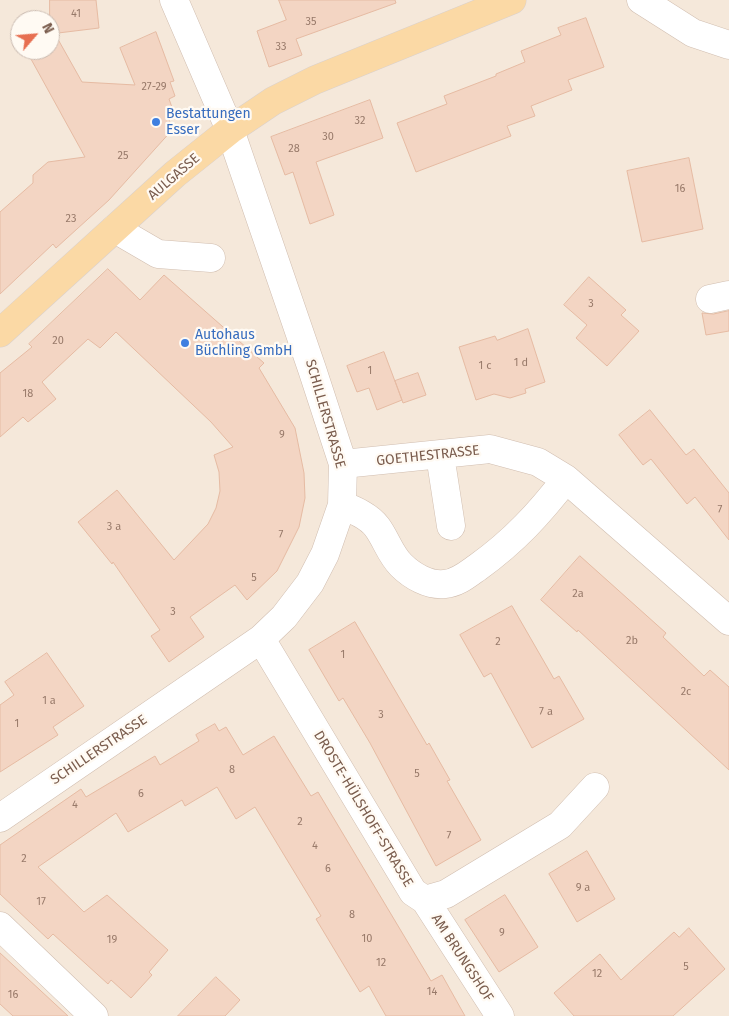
<!DOCTYPE html>
<meta charset="utf-8">
<style>
body{margin:0}
#map{position:relative;width:729px;height:1016px;overflow:hidden;background:#fdf6ec;font-family:"Fira Sans",sans-serif}
canvas{display:block}
.north{position:absolute;left:10px;top:10px;width:50px;height:50px;box-sizing:border-box;background:#fffaf3;border:1px solid #cabbb1;border-radius:50%;rotate:63deg;font-size:14px;font-weight:700;line-height:20px;text-align:center;color:#7a5c4d}
.north::after{content:'';display:block;margin:auto;width:18px;height:22px;background:#e76f51;clip-path:polygon(50% 0,100% 100%,50% 72%,0 100%)}
</style>
<div id="map">
<canvas width="729" height="1016"></canvas>
<div class="north">N</div>
</div>
<script>
const c = document.querySelector('canvas').getContext('2d');
c.lineJoin = 'round';
function paint(path, color) {
  c.fillStyle = color;
  c.fill(path, 'evenodd');
}
function trace(path, color, width, dash) {
  c.strokeStyle = color;
  c.lineWidth = width;
  c.lineCap = dash ? 'butt' : 'round';
  c.setLineDash(dash || []);
  c.stroke(path);
}
function label(font, color, halo, rows, align = 'center') {
  c.font = font + ' "Fira Sans",sans-serif';
  c.lineWidth = 4.5;
  c.setLineDash([]);
  c.textBaseline = 'middle';
  c.strokeStyle = halo;
  c.fillStyle = color;
  for (const [text, x, y, turn = 0] of rows) {
    c.save();
    c.translate(x, y);
    c.rotate((+turn || 0) * Math.PI / 180);
    c.textAlign = isNaN(turn) ? turn : align;
    if (halo) c.strokeText(text, 0, 0);
    c.fillText(text, 0, 0);
    c.restore();
  }
}
const residential = new Path2D(`
 M0,0H729V1016H0ZM20,20H50V50H20Z`);
const building = new Path2D(`
 M50,0H96L99,28L50,34Z
 M279,0H395L396,3L296,39L302,55L269,67L257,31L286,20Z
 M586,18L604,67L568,80L572,90L531,106L535,116L507,126L511,136L416,172L397,123L447,104L444,96L496,76V74L525,62L521,51L561,35L558,28Z
 M156,32L174,81L170,82L175,96L169,99L174,113L167,115L173,129L109,200L56,248L53,244L0,294V212L33,183V175L48,162L85,157L26,50H50V34H55L82,82L135,85L120,48Z
 M370,100L383,138L316,162L334,215L310,224L293,172L285,175L271,137Z
 M689,158L703,229L642,242L627,171Z
 M108,269L140,300L164,275L264,363L259,368L295,428L304,473L305,498L299,527L277,571L247,600L235,585L190,617L204,637L169,662L151,636L160,630L113,562L112,564L78,522L117,490L174,560L208,524L216,508L220,491L219,472L214,455L233,447L211,422L116,332L100,348L88,339L42,382L56,399L28,422L23,417L0,437V373L32,347L29,344Z
 M589,277L626,310L621,315L639,331L607,366L576,338L587,325L564,305Z
 M729,311V331L706,335L702,313L713,314Z
 M528,329L545,382L525,389L526,393L510,398L494,394L476,400L459,347L495,336L497,340Z
 M384,352L402,400L377,410L369,388L357,392L347,366Z
 M418,373L426,395L403,403L395,381Z
 M650,410L686,455L694,449L729,493V540L695,497L687,504L651,459L643,465L619,435Z
 M580,556L666,633L663,637L704,676L710,670L729,687V770L578,630L577,632L541,600Z
 M512,606L554,679L559,676L584,719L532,748L491,673L484,677L460,635Z
 M355,622L427,745L429,743L450,780L447,781L481,840L436,866L370,743L343,698L339,701L309,650Z
 M47,653L84,706L53,727L58,735L0,772V705L14,695L5,682Z
 M215,724L219,731L226,727L243,755L274,736L311,796L318,792L431,981L442,975L465,1016H386L369,986L360,992L316,919L321,916L255,807L236,819L217,787L185,806L182,800L128,832L116,813L38,867L84,912L107,895L168,950L149,972L152,975L131,998L111,980L108,984L53,934L48,939L0,894V845L81,789L86,797L155,756L160,765L199,741L196,735Z
 M587,851L615,899L577,922L549,874Z
 M505,895L538,947L499,972L465,920Z
 M689,928L725,969L673,1016H574L554,993L600,954L621,980L674,932L679,937Z
 M0,953L68,1016H13L0,1004Z
 M216,977L240,1000L225,1016H178Z`);
const minor = new Path2D(`
 M641,0L693,33L729,45
 M115,229L158,254L211,258
 M710,299L729,295
 M440,455L451,526
 M343,464L490,449L538,462L566,479L729,621
 M342,505C354,510 369,516 377,527C386,539 390,554 401,565C412,576 429,586 445,584C458,583 468,574 478,567C514,541 539,514 566,479
 M261,639L413,892L425,900L446,894L560,825L595,787
 M0,818L261,639L284,617L310,583L325,554L342,505L343,464L312,369L230,130L174,0
 M425,900L500,1016
 M0,926L94,1016`);
const major = new Path2D(`
 M0,333L175,174L230,130L273,101L315,80L512,0`);
const markers = [
 [156,122,5,"#3f7fe0"],
 [185,343,5,"#3f7fe0"]
];
const numberNames = [
 ["41",76,14],
 ["35",311,22],
 ["33",281,47],
 ["27-29",154,87],
 ["32",360,121],
 ["30",328,137],
 ["28",294,149],
 ["25",123,156],
 ["16",680,189],
 ["23",71,219],
 ["3",591,304],
 ["20",58,341],
 ["1 d",521,363],
 ["1 c",485,366],
 ["1",370,371],
 ["18",28,394],
 ["9",282,435],
 ["7",720,510],
 ["3 a",114,527],
 ["7",281,535],
 ["5",254,578],
 ["2a",578,594],
 ["3",173,612],
 ["2b",632,641],
 ["2",498,642],
 ["1",343,655],
 ["2c",686,692],
 ["1 a",49,701],
 ["7 a",546,712],
 ["3",381,715],
 ["1",17,724],
 ["8",232,770],
 ["5",417,774],
 ["6",141,794],
 ["4",75,805],
 ["2",300,822],
 ["7",449,836],
 ["4",315,846],
 ["2",24,859],
 ["6",328,869],
 ["9 a",583,888],
 ["17",41,902],
 ["8",352,915],
 ["9",502,933],
 ["10",367,939],
 ["19",112,940],
 ["12",381,963],
 ["5",686,967],
 ["12",597,974],
 ["14",432,992],
 ["16",13,995]
];
const shopNames = [
 ["Bestattungen",166,114],
 ["Esser",166,130],
 ["Autohaus",195,335],
 ["Büchling GmbH",195,351]
];
const streetNames = [
 ["AULGASSE",174,177,-41],
 ["SCHILLERSTRASSE",325,414,74],
 ["GOETHESTRASSE",428,456,-6],
 ["SCHILLERSTRASSE",99,750,-34],
 ["DROSTE-HÜLSHOFF-STRASSE",363,809,59],
 ["AM BRUNGSHOF",462,958,57]
];
paint(residential, '#f5e8da');
paint(building, '#f3d5c3');
trace(building, '#e6bba3', 1);
trace(minor, '#d1beb0', 29);
trace(major, '#dad1cd', 29);
trace(minor, '#fff', 28);
trace(major, '#fbd9a5', 28);
for (const [x, y, r, color] of markers) {
  const dot = new Path2D();
  dot.arc(x, y, r, 0, 2 * Math.PI);
  c.fillStyle = color;
  c.fill(dot);
  trace(dot, '#fffaf3', 2);
}
label('11px', '#987a6a', null, numberNames);
label('14px', '#366cbe', '#fffaf3', shopNames, 'left');
label('14px', '#7a5c4d', '#fffaf3', streetNames);
</script>
